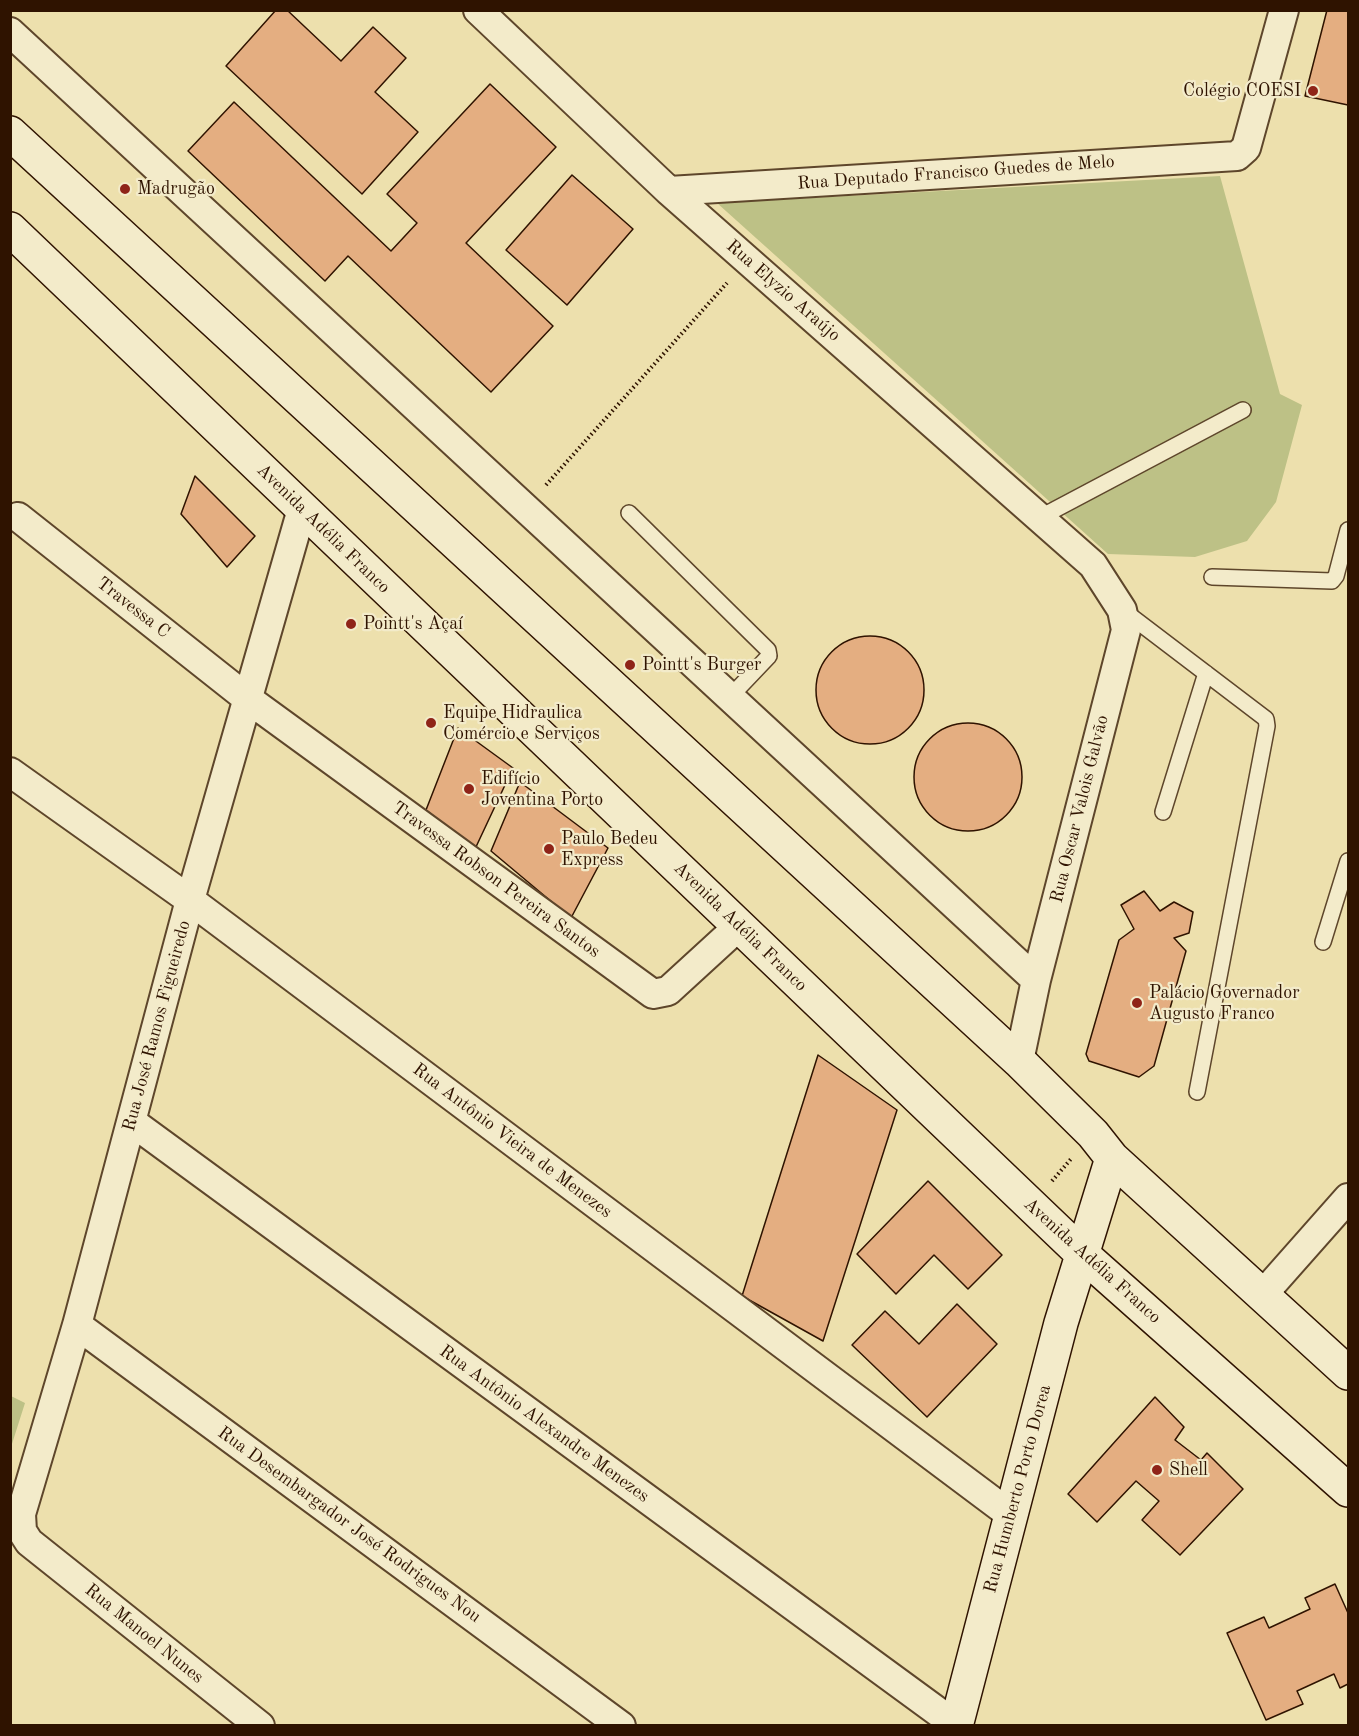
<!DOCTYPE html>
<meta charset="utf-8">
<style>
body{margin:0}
#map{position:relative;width:1359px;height:1736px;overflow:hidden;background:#ede0ad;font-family:"Old Standard TT",serif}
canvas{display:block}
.frame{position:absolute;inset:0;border:12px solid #2f1300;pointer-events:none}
</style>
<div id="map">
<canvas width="1359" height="1736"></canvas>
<div class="frame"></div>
</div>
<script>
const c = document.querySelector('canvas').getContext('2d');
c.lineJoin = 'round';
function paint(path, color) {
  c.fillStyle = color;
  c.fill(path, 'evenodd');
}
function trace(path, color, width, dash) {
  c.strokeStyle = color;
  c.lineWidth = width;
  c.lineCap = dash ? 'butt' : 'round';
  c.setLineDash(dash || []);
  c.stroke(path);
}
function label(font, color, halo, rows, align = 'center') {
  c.font = font + ' "Old Standard TT",serif';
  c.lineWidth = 4.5;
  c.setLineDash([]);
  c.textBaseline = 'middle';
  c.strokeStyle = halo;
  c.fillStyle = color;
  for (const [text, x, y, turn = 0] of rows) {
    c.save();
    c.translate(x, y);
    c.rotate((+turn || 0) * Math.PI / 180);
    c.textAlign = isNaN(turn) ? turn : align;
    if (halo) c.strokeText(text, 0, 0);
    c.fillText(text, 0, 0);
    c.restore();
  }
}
const green = new Path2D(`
 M1220,176L1280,394L1302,405L1276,502L1247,541L1195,557L1108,554L717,203Z
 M11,1396L25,1403L11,1447Z`);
const building = new Path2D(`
 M276,10H287L341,61L373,27L406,58L375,92L418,132L362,194L226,66Z
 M1327,10H1348V105L1305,96Z
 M490,84L556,147L466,243L553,326L491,392L348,256L325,281L188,151L234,102L391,251L417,223L387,194Z
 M572,175L633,229L567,305L506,250Z
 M195,476L255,536L227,567L181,514Z
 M816 690a54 54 0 1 1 108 0a54 54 0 1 1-108 0Z
 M914 777a54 54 0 1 1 108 0a54 54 0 1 1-108 0Z
 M458,728L513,768L475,849L426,810Z
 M520,782L608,848L571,918L491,851Z
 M1144,891L1160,911L1174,902L1193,912L1189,933L1174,938L1186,951L1154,1066L1139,1077L1089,1061L1086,1054L1119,940L1134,929L1121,905Z
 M818,1055L897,1110L823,1341L742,1296Z
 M928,1181L1002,1255L968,1289L934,1255L896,1294L857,1254Z
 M957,1304L997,1344L927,1417L852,1345L885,1311L919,1344Z
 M1155,1397L1184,1427L1175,1440L1201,1460L1207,1453L1243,1489L1180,1555L1142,1520L1159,1501L1136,1481L1097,1522L1068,1494Z
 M1335,1584L1348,1613V1684L1340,1688L1334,1674L1297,1691L1303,1704L1266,1720L1227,1633L1264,1617L1269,1628L1310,1609L1305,1598Z`);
const path = new Path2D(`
 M546,485L727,283
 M1052,1181L1071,1159`);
const lane = new Path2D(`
 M629,513L768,650L769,656L730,697
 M1039,518L1243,410
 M1212,577L1332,581L1336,576L1348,530
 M1124,611L1266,719L1267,726L1197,1092
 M1163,812L1206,673
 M1323,942L1348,861`);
const street = new Path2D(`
 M478,10L669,191L1093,565L1122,610L1126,630L1036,980L1019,1061
 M10,32L1036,980
 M669,191L1237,156L1246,148L1284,10
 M18,517L248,699L653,994L668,991L739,926
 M10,772L190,900L1011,1515
 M132,1122L956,1725
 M1264,1293L1348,1198
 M77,1325L621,1726
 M260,1726L29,1542L22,1531L21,1514L77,1325L190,900L302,509`);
const secondary = new Path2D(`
 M10,133L1019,1061L1093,1134L1112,1158L1348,1373
 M10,229L1081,1253L1348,1490
 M956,1726L1061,1323L1112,1158`);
const markers = [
 [1313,91,6,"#8f2418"],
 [125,189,6,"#8f2418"],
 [351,624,6,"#8f2418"],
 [630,665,6,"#8f2418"],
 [431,723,6,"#8f2418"],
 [469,789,6,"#8f2418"],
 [549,849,6,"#8f2418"],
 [1137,1003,6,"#8f2418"],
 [1157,1470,6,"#8f2418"]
];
const poiNames = [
 ["Colégio COESI",1301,91,"right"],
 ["Madrugão",137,189],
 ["Pointt's Açaí",363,624],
 ["Pointt's Burger",642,665],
 ["Equipe Hidraulica",443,713],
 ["Comércio e Serviços",443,734],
 ["Edifício",481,779],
 ["Joventina Porto",481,800],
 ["Paulo Bedeu",561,839],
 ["Express",561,860],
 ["Palácio Governador",1149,993],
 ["Augusto Franco",1149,1014],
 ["Shell",1169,1470]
];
const streetNames = [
 ["Rua Deputado Francisco Guedes de Melo",956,173,-4],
 ["Rua Elyzio Araújo",783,291,41],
 ["Avenida Adélia Franco",323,529,44],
 ["Travessa C",133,608,38],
 ["Rua Oscar Valois Galvão",1080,809,-76],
 ["Travessa Robson Pereira Santos",496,880,36],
 ["Avenida Adélia Franco",740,927,44],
 ["Rua José Ramos Figueiredo",157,1026,-75],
 ["Rua Antônio Vieira de Menezes",512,1141,37],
 ["Avenida Adélia Franco",1092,1261,42],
 ["Rua Antônio Alexandre Menezes",544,1424,36],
 ["Rua Humberto Porto Dorea",1018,1489,-75],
 ["Rua Desembargador José Rodrigues Nou",349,1525,36],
 ["Rua Manoel Nunes",144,1634,39]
];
paint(green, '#bdc186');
paint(building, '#e4ae81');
trace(building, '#2f1300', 1.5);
trace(lane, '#5e462b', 18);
trace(street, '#5e462b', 32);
trace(secondary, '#2f1300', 36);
trace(path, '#2f1300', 4, [1.5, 3]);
trace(lane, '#f3ebca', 15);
trace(street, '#f3ebca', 28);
trace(secondary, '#f3ebca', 33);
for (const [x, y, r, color] of markers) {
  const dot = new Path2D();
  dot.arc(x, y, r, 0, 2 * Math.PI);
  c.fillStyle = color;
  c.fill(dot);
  trace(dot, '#f3ebca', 2);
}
label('18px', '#2f1300', '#f3ebca', poiNames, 'left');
label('18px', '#2f1300', '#f3ebca', streetNames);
</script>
